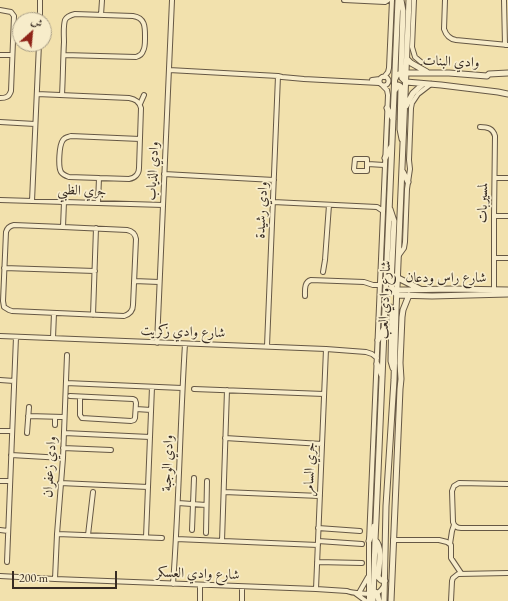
<!DOCTYPE html>
<meta charset="utf-8">
<style>
body{margin:0}
#map{position:relative;width:508px;height:601px;overflow:hidden;background:#f2e1ad;font-family:"EB Garamond",Amiri,serif}
canvas{display:block}
.north{position:absolute;left:12px;top:12px;width:40px;height:40px;box-sizing:border-box;background:#f7ecca;border:1px solid #aa9f87;border-radius:50%;rotate:27deg;font-size:11px;font-weight:700;line-height:16px;text-align:center;color:#372b22}
.north::after{content:'';display:block;margin:auto;width:14px;height:18px;background:#8f2418;clip-path:polygon(50% 0,100% 100%,50% 72%,0 100%)}
.scale{position:absolute;left:12px;top:571px;width:105px;height:18px;box-sizing:border-box;border:2px solid #372b22;border-top:0;padding-left:5px;font-size:12px;line-height:14px;white-space:nowrap;color:#372b22;-webkit-text-stroke:3px #f7ecca;paint-order:stroke}
</style>
<div id="map">
<canvas width="508" height="601"></canvas>
<div class="north">ش</div>
<div class="scale">200 m</div>
</div>
<script>
const c = document.querySelector('canvas').getContext('2d');
c.lineJoin = 'round';
function trace(path, color, width, dash) {
  c.strokeStyle = color;
  c.lineWidth = width;
  c.lineCap = dash ? 'butt' : 'round';
  c.setLineDash(dash || []);
  c.stroke(path);
}
function label(font, color, halo, rows, align = 'center') {
  c.font = font + ' "EB Garamond",Amiri,serif';
  c.lineWidth = 3.5;
  c.setLineDash([]);
  c.textBaseline = 'middle';
  c.strokeStyle = halo;
  c.fillStyle = color;
  for (const [text, x, y, turn = 0] of rows) {
    c.save();
    c.translate(x, y);
    c.rotate((+turn || 0) * Math.PI / 180);
    c.textAlign = isNaN(turn) ? turn : align;
    if (halo) c.strokeText(text, 0, 0);
    c.fillText(text, 0, 0);
    c.restore();
  }
}
const minor = new Path2D(`
 M344,0L385,2L388,0
 M414,0L412,47L415,57L421,62
 M445,0L444,29C446,35 449,39 456,40L508,45
 M504,0L505,45
 M0,10L11,12L14,16L11,91C9,97 6,98 0,98
 M101,15L102,0
 M40,20V0
 M0,55H12
 M169,70L278,76L282,77L304,79L379,83
 M379.5 81a4.5 4.5 0 1 1 9 0a4.5 4.5 0 1 1-9 0Z
 M384,77L388,72L389,68L392,0
 M372,80L380,79
 M37,94L129,98C135,99 139,101 141,108L139,168C139,174 135,178 129,179L69,177C66,176 63,175 61,172C58,167 59,145 63,140C65,137 68,137 71,136L140,139
 M62,95C63,77 63,60 64,42C64,36 63,27 65,20C67,16 71,15 75,14L133,16C146,18 145,28 145,39C145,43 145,48 143,51C142,55 139,56 136,57L64,55
 M140,104L144,95
 M0,122L35,124
 M480,127C487,127 493,128 495,136L494,216V290
 M355,159H367V171H355L354,169Z
 M368,164L384,165
 M164,174L274,180
 M495,178H508
 M0,200L163,205
 M32,201L39,44
 M273,202L377,207L383,211
 M98,203L99,178
 M494,216H508
 M63,227L127,230C132,231 135,233 136,239L133,305C133,311 130,314 124,316L12,311L9,310L4,307L3,301L6,232C7,228 10,226 14,225L63,227L64,202
 M399,255L404,248L405,242L407,189L410,169L409,160L411,108L412,103L418,94L431,84
 M495,258H508
 M4,268L95,271
 M323,272L325,260L329,205
 M134,281L159,282
 M305,296C305,290 304,282 311,280L364,282L373,285H380
 M93,315L96,228
 M0,336L326,349L366,352L372,354L377,358
 M53,338L54,313
 M157,343L172,0
 M267,346L278,76
 M0,380L14,381
 M66,383L182,388
 M194,389L324,394
 M70,396L133,399L135,400L136,403L135,418L134,420L131,421L82,418L80,415V397
 M136,409L151,410
 M28,416L64,417
 M55,425V417
 M0,431H12
 M27,433L29,407
 M64,433L150,437
 M225,438L322,444
 M63,448L111,450
 M11,455L63,458
 M0,481H10
 M60,483L148,487
 M508,484L459,483L454,486L452,491L453,522C454,526 457,528 461,528H508
 M224,492L320,496
 M178,503L206,505
 M318,528L360,531
 M0,530L8,531
 M192,530L194,478
 M206,533L207,481
 M57,534L162,538
 M88,535L93,492
 M146,537L152,387
 M176,539L318,545
 M393,540H439L447,542L451,545V558L461,573
 M222,541L227,390
 M318,541L362,544
 M450,544L452,531L454,525
 M7,562L16,337
 M317,562L362,563
 M0,576L55,579L316,589L347,591C351,593 373,595 377,593C380,592 382,589 384,586
 M55,579L57,534L63,458L67,355
 M173,584C179,504 180,424 185,344
 M316,589L326,349
 M360,591L368,577
 M355,593L366,601
 M200,601V585
 M242,601V587
 M369,601V541L388,95L387,90L383,86
 M451,601L452,581L453,578L458,574L508,573`);
const tertiary = new Path2D(`
 M401,0L403,11L401,73L402,78L406,82
 M407,59L411,63L427,72
 M395,79L397,75L401,73H449L487,76L489,74L508,73
 M406,82L441,85L498,92L508,94
 M395,90L398,85L400,86L401,87L400,129L402,139
 M406,106L413,93L423,84
 M387,108L393,119
 M385,158L391,147
 M403,172L408,182
 M390,209L394,221L391,284L392,288L395,293
 M398,278L420,289
 M386,295L391,291L397,290L453,289L508,290
 M397,295L432,296L508,294
 M385,306L390,307L392,309L391,361L393,368
 M378,340L383,330
 M377,364L382,376
 M375,540C383,547 379,567 378,577L381,580L385,581
 M369,541L374,526
 M373,591L377,593L379,601
 M373,601L375,540L376,520L398,0
 M384,601L386,506L394,380L396,311L409,0
 M391,601L400,389L401,379L400,363L402,317L403,310L409,295`);
const streetNames = [
 ["وادي البنات",451,62,2],
 ["وادي الذياب",153,171,-87],
 ["جري الظبي",82,191,2],
 ["لمسيربات",483,203,-89],
 ["وادي رشيدة",262,210,-87],
 ["شارع راس ودعان",446,278],
 ["شارع وادي العب",385,300,-88],
 ["شارع وادي زكريت",183,332,2],
 ["وادي الوجبة",168,463,-88],
 ["وادي زعفران",50,467,-86],
 ["جري السامر",310,469,-88],
 ["شارع وادي العسكر",198,574,2]
];
trace(minor, '#665845', 6);
trace(tertiary, '#665845', 7);
trace(minor, '#f7ecca', 4);
trace(tertiary, '#f7ecca', 5);
label('14px', '#372b22', '#f7ecca', streetNames);
</script>
